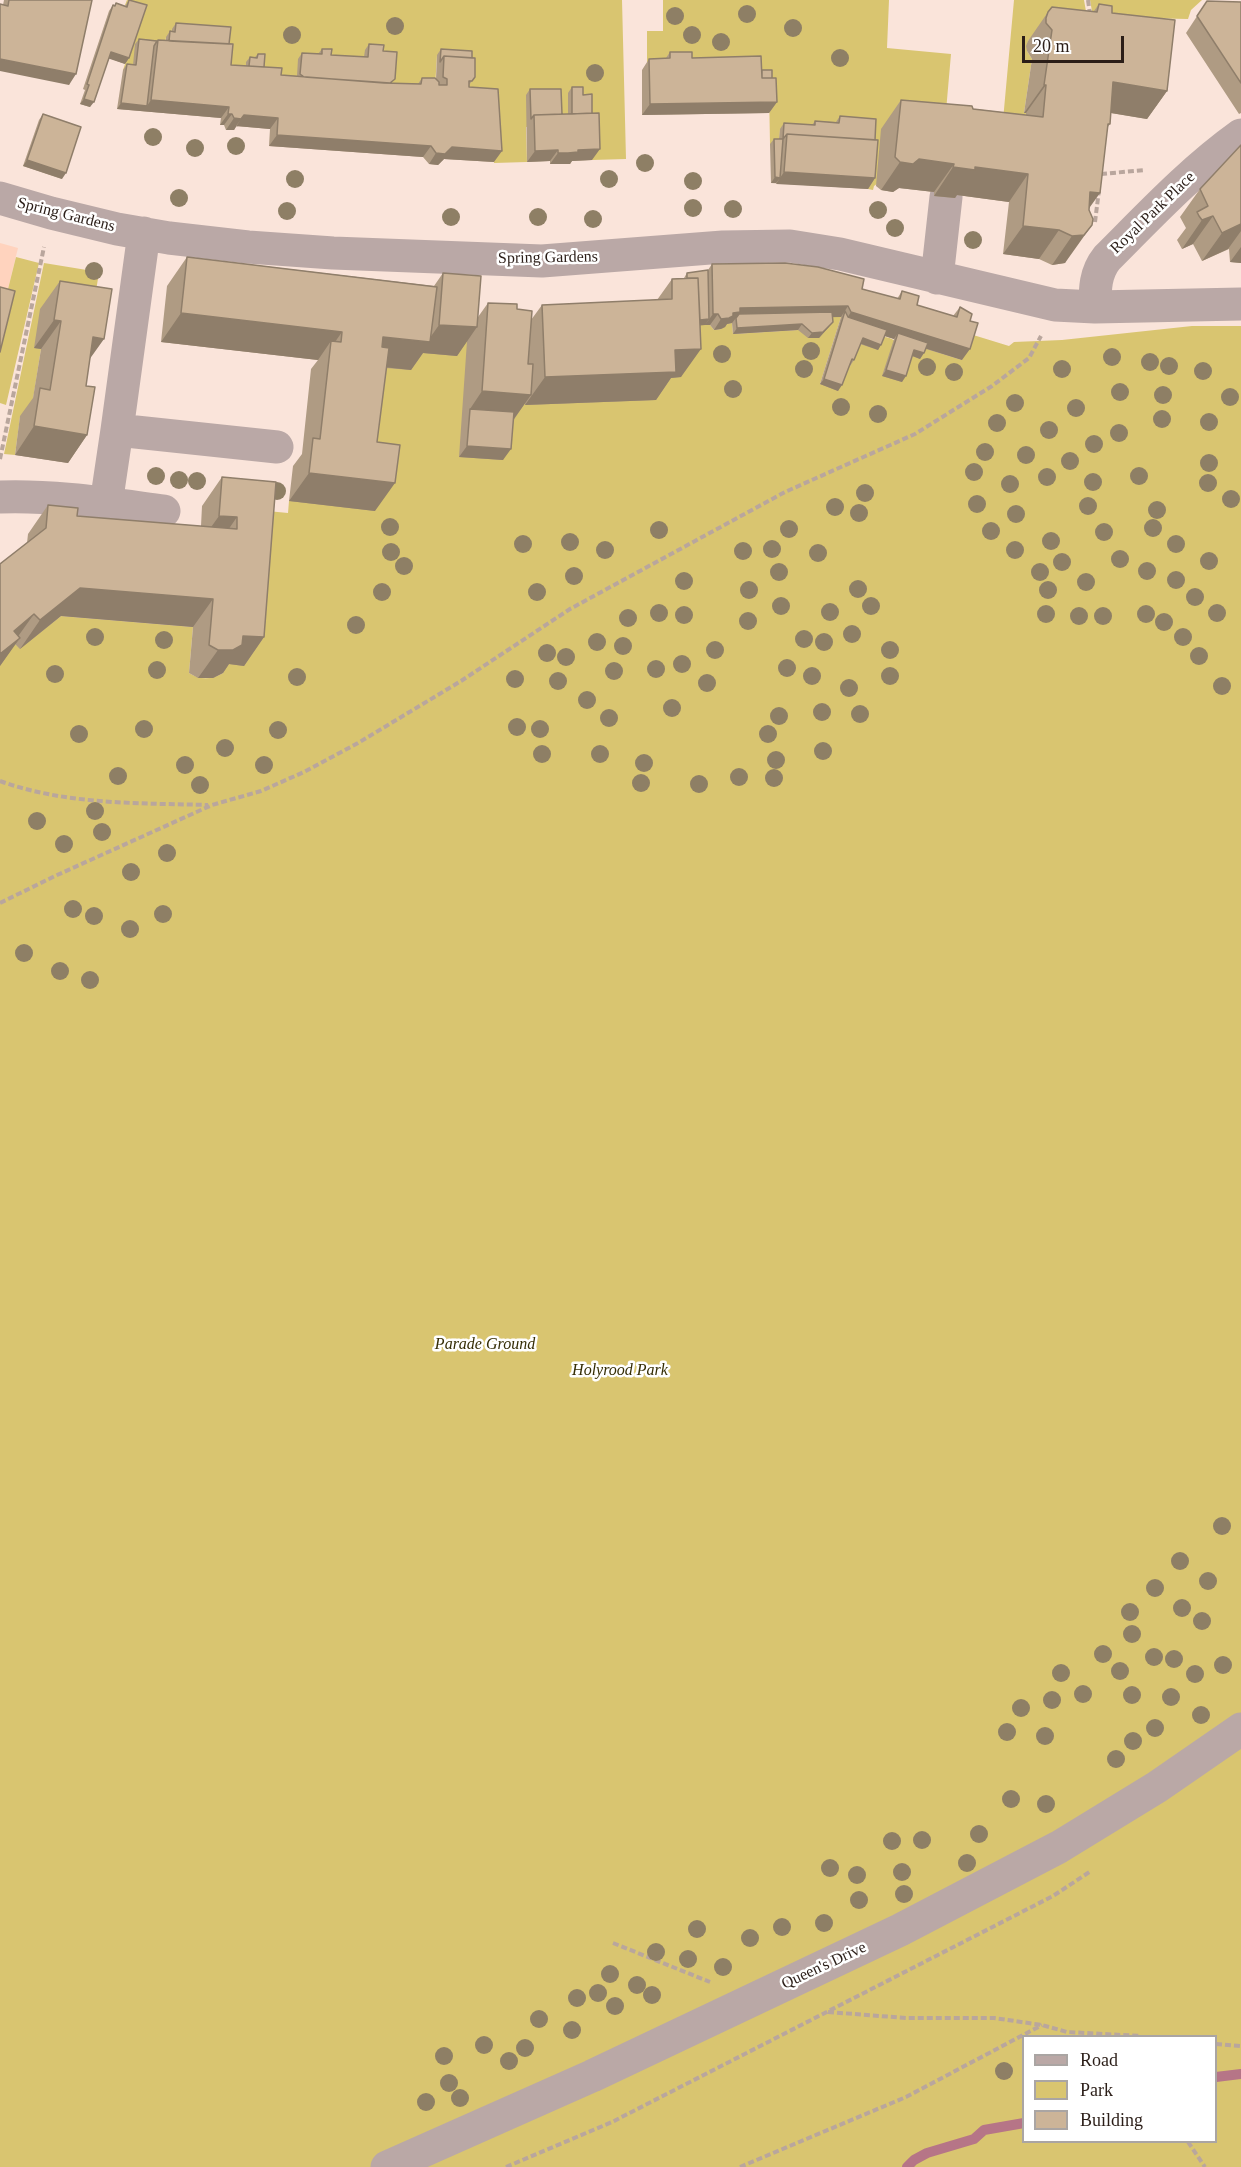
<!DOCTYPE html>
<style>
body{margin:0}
#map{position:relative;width:1241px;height:2167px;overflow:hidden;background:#fae4da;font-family:Georgia,serif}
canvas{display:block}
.legend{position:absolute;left:1022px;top:2035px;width:195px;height:108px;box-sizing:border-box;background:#fff;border:2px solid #aaa5a3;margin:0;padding:8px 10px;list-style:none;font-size:18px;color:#2b1e18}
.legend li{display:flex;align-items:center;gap:12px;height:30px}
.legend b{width:30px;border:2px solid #aaa5a3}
.scale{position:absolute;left:1022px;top:36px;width:102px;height:27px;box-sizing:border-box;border:3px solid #2b1e18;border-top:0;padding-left:8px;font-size:18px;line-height:21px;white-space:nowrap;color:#2b1e18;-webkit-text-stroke:4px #fff;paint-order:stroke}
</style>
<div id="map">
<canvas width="1241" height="2167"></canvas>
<ul class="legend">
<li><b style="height:8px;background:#baa8a6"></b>Road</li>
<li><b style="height:16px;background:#d9c570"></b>Park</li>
<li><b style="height:16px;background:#ccb498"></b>Building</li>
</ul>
<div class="scale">20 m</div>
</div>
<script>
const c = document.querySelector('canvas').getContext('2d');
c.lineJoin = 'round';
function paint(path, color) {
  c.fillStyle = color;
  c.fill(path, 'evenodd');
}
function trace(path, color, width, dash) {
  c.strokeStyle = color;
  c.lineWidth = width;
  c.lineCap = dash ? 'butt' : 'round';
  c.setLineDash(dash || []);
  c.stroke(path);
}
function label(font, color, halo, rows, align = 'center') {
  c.font = font + ' Georgia,serif';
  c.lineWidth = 5;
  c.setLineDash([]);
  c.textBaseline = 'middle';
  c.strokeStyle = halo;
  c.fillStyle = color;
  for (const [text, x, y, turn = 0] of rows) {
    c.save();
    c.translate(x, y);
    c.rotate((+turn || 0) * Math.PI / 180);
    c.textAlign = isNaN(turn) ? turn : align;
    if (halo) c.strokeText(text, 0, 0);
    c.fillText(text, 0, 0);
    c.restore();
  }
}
const built = new Path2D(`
 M0,243L18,248L0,321Z`);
const green = new Path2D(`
 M127,0H622L626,159L592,160L568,93L569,125L526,127L527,162L494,163L490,100L461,98L437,55L435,88L386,94L364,63L296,80L245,77L172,29L171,37H166L165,47L132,71L123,70L143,11L125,5Z
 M663,0H889L887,48L951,54L944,134L874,186L873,190L868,189L872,124L811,131L780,129L779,145L770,144L769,89L647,70V31H663Z
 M1014,0H1084L1087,17L1033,36L1028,41L1027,51L1032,59L1024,113H1026L1023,145L1001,142Z
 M1090,0H1202L1191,10L1188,19L1093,17Z
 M16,257L39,263L6,405L0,403V321Z
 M44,263L99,272L92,317L41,349L30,418L20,417L15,455L4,454Z
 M678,306L710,325L714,330L721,329L725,324L732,323L733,334L798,330L828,317H841L820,384L848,365L850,366L859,343C889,334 888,333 910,355L924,348L962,360L970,334L1009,346L1014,342L1062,340L1192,326H1241V2167H0V654L14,643L20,648L61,616L193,627L189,673C200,680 211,680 223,673L257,510L288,513L289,501L369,377L417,315L468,331L506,423L525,394L526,405ZM1024,2036H1216V2142H1024Z`);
const stream = new Path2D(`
 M1216,2077L1241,2074
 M907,2167L914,2160L927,2153L974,2139L984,2130L1024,2123`);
const path = new Path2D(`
 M1088,0L1090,14
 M1101,174L1145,170
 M1095,222L1099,190
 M0,459L44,247
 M0,781C66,805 139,803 208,805
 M0,903L55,876L212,805L261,791L304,772L358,743L461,681L570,609L785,492L915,434L992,386L1029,358L1041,336
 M613,1943L710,1982
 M828,2012L906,2018H994L1042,2025L1067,2032L1141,2036
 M1216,2044L1241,2046
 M1188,2142L1205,2167
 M506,2167L612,2122L1053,1896L1091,1871
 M740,2167L906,2097L1042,2025`);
const minor = new Path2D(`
 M0,198L51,213L117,229L169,238L248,247L333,253L542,261L723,247L790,246L840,254L1055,305L1095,307L1241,304
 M144,233L117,430L277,447
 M937,278L946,197
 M1095,307C1095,289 1095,273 1107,258C1150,215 1192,170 1241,135
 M0,497C54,495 110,504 164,511
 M106,504L117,430
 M387,2167L592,2076L900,1930L1059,1847L1157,1787L1241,1729`);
const trees = [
 [747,14],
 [675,16],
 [395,26],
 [793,28],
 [292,35],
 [692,35],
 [721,42],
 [840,58],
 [595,73],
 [153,137],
 [236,146],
 [195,148],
 [645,163],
 [295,179],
 [609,179],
 [693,181],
 [179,198],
 [693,208],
 [733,209],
 [878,210],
 [287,211],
 [451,217],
 [538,217],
 [593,219],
 [895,228],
 [973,240],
 [94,271],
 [811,351],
 [722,354],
 [1112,357],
 [1150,362],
 [1169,366],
 [927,367],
 [804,369],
 [1062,369],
 [1203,371],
 [954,372],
 [733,389],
 [1120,392],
 [1163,395],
 [1230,397],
 [1015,403],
 [841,407],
 [1076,408],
 [878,414],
 [1162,419],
 [1209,422],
 [997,423],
 [1049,430],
 [1119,433],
 [1094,444],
 [985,452],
 [1026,455],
 [1070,461],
 [1209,463],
 [974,472],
 [156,476],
 [1139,476],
 [1047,477],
 [179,480],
 [197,481],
 [1093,482],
 [1208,483],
 [1010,484],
 [277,491],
 [865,493],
 [1231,499],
 [977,504],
 [1088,506],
 [835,507],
 [1157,510],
 [859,513],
 [1016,514],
 [390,527],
 [1153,528],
 [789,529],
 [659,530],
 [991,531],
 [1104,532],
 [1051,541],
 [570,542],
 [523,544],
 [1176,544],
 [772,549],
 [605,550],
 [1015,550],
 [743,551],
 [391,552],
 [818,553],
 [1120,559],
 [1209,561],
 [1062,562],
 [404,566],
 [1147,571],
 [779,572],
 [1040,572],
 [574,576],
 [1176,580],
 [684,581],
 [1086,582],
 [858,589],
 [749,590],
 [1048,590],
 [382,592],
 [537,592],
 [1195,597],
 [781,606],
 [871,606],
 [830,612],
 [659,613],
 [1217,613],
 [1046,614],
 [1146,614],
 [684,615],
 [1079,616],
 [1103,616],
 [628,618],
 [748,621],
 [1164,622],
 [356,625],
 [852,634],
 [95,637],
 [1183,637],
 [804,639],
 [164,640],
 [597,642],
 [824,642],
 [623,646],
 [715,650],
 [890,650],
 [547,653],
 [1199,656],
 [566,657],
 [682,664],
 [787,668],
 [656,669],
 [157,670],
 [614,671],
 [55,674],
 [812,676],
 [890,676],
 [297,677],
 [515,679],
 [558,681],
 [707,683],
 [1222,686],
 [849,688],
 [587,700],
 [672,708],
 [822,712],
 [860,714],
 [779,716],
 [609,718],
 [517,727],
 [144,729],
 [540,729],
 [278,730],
 [79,734],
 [768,734],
 [225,748],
 [823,751],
 [542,754],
 [600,754],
 [776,760],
 [644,763],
 [185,765],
 [264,765],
 [118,776],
 [739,777],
 [774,778],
 [641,783],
 [699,784],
 [200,785],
 [95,811],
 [37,821],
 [102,832],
 [64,844],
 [167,853],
 [131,872],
 [73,909],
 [163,914],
 [94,916],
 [130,929],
 [24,953],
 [60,971],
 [90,980],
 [1222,1526],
 [1180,1561],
 [1208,1581],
 [1155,1588],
 [1182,1608],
 [1130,1612],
 [1202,1621],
 [1132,1634],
 [1103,1654],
 [1154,1657],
 [1174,1659],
 [1223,1665],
 [1120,1671],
 [1061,1673],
 [1195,1674],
 [1083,1694],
 [1132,1695],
 [1171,1697],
 [1052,1700],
 [1021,1708],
 [1201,1715],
 [1155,1728],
 [1007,1732],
 [1045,1736],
 [1133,1741],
 [1116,1759],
 [1011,1799],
 [1046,1804],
 [979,1834],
 [922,1840],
 [892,1841],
 [967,1863],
 [830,1868],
 [902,1872],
 [857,1875],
 [904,1894],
 [859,1900],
 [824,1923],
 [782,1927],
 [697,1929],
 [750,1938],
 [656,1952],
 [688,1959],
 [723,1967],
 [610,1974],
 [637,1985],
 [598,1993],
 [652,1995],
 [577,1998],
 [615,2006],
 [539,2019],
 [572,2030],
 [484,2045],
 [525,2048],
 [444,2056],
 [509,2061],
 [1004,2071],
 [449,2083],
 [460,2098],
 [426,2102]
];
const wall = new Path2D(`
 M4,0H92L69,85L3,5Z
 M129,0V58L125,64L109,58L90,107L80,104L85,90L83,89L109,11L113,5L115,6L116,3L125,6Z
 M1207,1L1241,2V113L1239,114L1186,33Z
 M1099,4L1112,13L1167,91L1147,119L1111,113L1110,124L1107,128L1089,208L1065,263L1052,265L1039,259L1003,254L1009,202L957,195L955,198L934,196V192L899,188L893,192L881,190L876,186L881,129L901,100L1026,115V113H1024L1032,59L1027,51L1026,46L1028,41L1048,12L1094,11Z
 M176,23L229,44L231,65L246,66V62L250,57H255L258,54L264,67L281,75L297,76L298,59L302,53L318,54L322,49L331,55L364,57L365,50L369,44L383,51L392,83L418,84L422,78L436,79L437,55L441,49L472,58L475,77L469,85L494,162L444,159L438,165L429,164L423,157L269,146L270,129L236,126L234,130H226L224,125H220L221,118L117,109L123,70L127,64L133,65L135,44L139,39L166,41V37L170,31H172V29Z
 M670,52L692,58L762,70L772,78L777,102L769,113L642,115V70L649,59L666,58Z
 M572,87L583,95L592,160L572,161L570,164H550V161L527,162L526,95L530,89L562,114H568V93Z
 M43,114L62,179L23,166L39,120Z
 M840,116L875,140V178L868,189L771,183L770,144L774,139H779L780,129L784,123L812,125L815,121L836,122Z
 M1241,145V263L1230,262L1229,249L1202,261L1193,244L1182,249L1177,240L1186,228L1180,217L1200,189Z
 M187,257L434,286L443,273L478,317L488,303L517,309L531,320L542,305L657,300L672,279L684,278L687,273L708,270L712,264L862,289L897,299L902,291L917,305L953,316L960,307L970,321L962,360L926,349L920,359L912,356L902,382L882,376L894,339L885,336L878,350L860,344L854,360L850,366L849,365L838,391L820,384L841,317H832L829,327L819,338H808L798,330L733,334L732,323L727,324L725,327L721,329L714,330L710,325H700L681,377L671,378L656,400L525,405V403L513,421L503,460L459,457L467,341L457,356L423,353L411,370L386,368L377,442L375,511L289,501L293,466L302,454L311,369L318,360L161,342L167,286Z
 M60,281L90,359L86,386L87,435L68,463L15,455L20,416L33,398L41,349L34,348L40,309Z
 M222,477L276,482L264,637L244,666L229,664L223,673L213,678H198L189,673L193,627L61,616L20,649L15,644L0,666L27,543L28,534L48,505L77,516L201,526L202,506Z`);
const shadedWall = new Path2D(`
 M111,52L129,58L125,64L107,58Z
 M0,59L76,74L69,85L0,71Z
 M1113,82L1167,91L1147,119L1093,110Z
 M1044,85H1046L1026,113H1024Z
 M84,99L94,102L90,107L80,104Z
 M151,100L229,107L221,118L117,109L121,103L147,106Z
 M777,102L769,113L642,115L650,104Z
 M228,114H232L224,125H220Z
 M244,115L278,118L270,129L236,126Z
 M234,118L241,119L234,130H226Z
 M277,135L431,146L423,157L269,146Z
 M452,147L502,151L494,162L444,159L438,165L429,164L436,153Z
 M600,149L592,160L572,161L570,164H550L558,153L578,150Z
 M558,150L550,161L527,162L535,151Z
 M919,159L954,164L934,192L899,188L893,192L881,190L900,162Z
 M27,160L66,173L62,179L23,166Z
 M953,167H975L1028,174L1009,202L957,195L955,198L934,196Z
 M784,172L875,178L868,189L776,184Z
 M775,177L780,178L776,183H771Z
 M1090,192L1100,193L1080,221Z
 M1213,216L1193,244L1182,249L1202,220Z
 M1241,224V231L1228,249L1202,261L1222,233Z
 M1092,225L1065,263L1052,265L1072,236Z
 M1023,226L1059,230L1039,259L1003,254Z
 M1241,247V263L1230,262Z
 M848,306L841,317L736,319V318L732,323L727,324L725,327L721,329L714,330L721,319L740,308Z
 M851,312L970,349L962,360L896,339L898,333L894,339L844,323Z
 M181,313L342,332L330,349L331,341L318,360L161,342Z
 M713,314H718L710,325H705Z
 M709,319L705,325L685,327L688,321Z
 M54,320L61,321L41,349L34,348Z
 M833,322L819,338H808L812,333Z
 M802,324L798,330L733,334L737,328Z
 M439,325L477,327L457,356L423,353L411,370L364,365L383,337L427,342Z
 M93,337L104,339L84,367Z
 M863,338L881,345L878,350L859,343Z
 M701,349L681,377L671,378L656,400L525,405L545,377L675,350Z
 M914,350L924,353L920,359L910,355Z
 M886,370L906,376L902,382L882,376Z
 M824,379L842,385L838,391L820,384Z
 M482,391L531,395L511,423L470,409Z
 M34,426L87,435L68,463L15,455Z
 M467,446L511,449L503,460L459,457Z
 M309,473L395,483L375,511L289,501Z
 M219,516L237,517L217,546L199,544Z
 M80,588L213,599L193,627L61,616L20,649L40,620Z
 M34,614L14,642L20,638L0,666V651L14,631Z
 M243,636L264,637L244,666L229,664L223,673L213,678H198L218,650Z`);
const building = new Path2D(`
 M9,0H92L76,74L0,59V4L8,6Z
 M129,0L147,5L129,58L111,52L94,102L84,99L89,85L87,84L113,5L115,6L116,3L127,7Z
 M1207,1L1241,2V83L1197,16Z
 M1099,4L1112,6V13L1175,20L1167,91L1113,82L1110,124H1108L1100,193L1090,192L1089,210L1093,219L1092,225L1084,235L1072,236L1059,230L1023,226L1028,174L975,167V170L953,167L954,164L919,159L913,164L900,162L895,157L901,100L972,106L973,109L1043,117L1046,85H1044L1052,30L1046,23V18L1048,12L1052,7L1097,12Z
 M176,23L231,27L229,44L169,41L170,31L175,32Z
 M139,39L157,41L154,46L147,106L121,103L127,64L136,65Z
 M158,40L233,44L231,65L282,68L281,75L384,83L421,84L422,78H435L439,82V85H447V79L443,77L444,56L475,58V77L472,81H469V87L498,89L502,151L452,147L445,154L436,153L431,146L277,135L278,118L244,115L241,119L234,118L232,114H228L229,107L151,100Z
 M369,44L384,45L383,51L397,52L395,79L390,83L304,77L300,74L302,53L322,54V49H332L331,55L368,57Z
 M441,49L472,51V58L444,56L440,62Z
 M670,52H692V58L761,56L762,78H776L777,102L650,104L649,59L670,58Z
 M258,54H265L264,67L249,66L250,57L257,58Z
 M762,70H772V78H762Z
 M572,87H583V95L592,94V113L572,114Z
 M530,89H561L562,114L534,115L531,119Z
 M599,113L600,149L578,150V152L568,153H558V150L535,151L534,115Z
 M43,114L81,127L66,173L27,160Z
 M840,116L876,119L875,140L787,134L783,139L784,123L815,125V121L839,123Z
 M787,134L878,140L875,178L784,172Z
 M774,139H783L780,178L775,177Z
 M1241,145V224L1222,233L1213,216L1202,220L1199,216L1197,212L1208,206L1200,189Z
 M187,257L437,287L430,342L383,337L382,347L389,348L377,442L400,445L395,483L309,473L313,438L320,439L331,341L341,342L342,332L181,313Z
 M785,263L818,267L864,279L862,289L900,299L902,291L919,296L917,305L957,317L960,307L972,314L970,321L978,323L970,349L851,312L848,306L740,308V312L733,313V316L729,318L721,319L718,314H713L712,264Z
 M708,270L709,319L700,320L698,278H687V273Z
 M443,273L481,276L477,327L439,325Z
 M698,278L701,349L675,350L676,372L545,377L542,305L672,299V279Z
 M60,281L112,289L104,339L93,337L86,386L95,387L87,435L34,426L40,388L50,390L61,321L54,320Z
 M0,287L15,291L0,352Z
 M488,303L517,304V309L532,311L528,364H533L531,395L482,391Z
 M845,311L848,317L887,330L881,345L863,338L854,360L852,359L842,385L824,379Z
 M832,312L833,322L823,332L812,333L802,324L737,328L736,318L739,314Z
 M898,333L928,343L924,353L914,350L906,376L886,370Z
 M470,409L514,412L511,449L467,446Z
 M222,477L276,482L264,637L243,636L242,645L233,650H218L209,645L213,599L80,588L40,620L34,614L14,631L20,638L0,654V564L46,528L48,505L78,508L77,516L237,529V517L219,516Z`);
const streetNames = [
 ["Royal Park Place",1153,213,-44],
 ["Spring Gardens",66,215,14],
 ["Spring Gardens",548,258,-1],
 ["Queen's Drive",824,1966,-25]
];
const parkNames = [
 ["Parade Ground",485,1345],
 ["Holyrood Park",620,1371]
];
paint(built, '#ffd3be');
paint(green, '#d9c570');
trace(stream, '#b67587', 10);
trace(path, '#b9a69d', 4, [6, 3]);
trace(minor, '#baa8a6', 33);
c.fillStyle = '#8e7f65';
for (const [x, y] of trees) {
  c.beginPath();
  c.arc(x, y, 9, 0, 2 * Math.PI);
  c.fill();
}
paint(wall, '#af9b83');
paint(shadedWall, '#8f7e6a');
paint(building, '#ccb498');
trace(building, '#8f7e6a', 1.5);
label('16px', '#2b1e18', '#fff', streetNames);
label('italic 16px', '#352d05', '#fff', parkNames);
</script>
